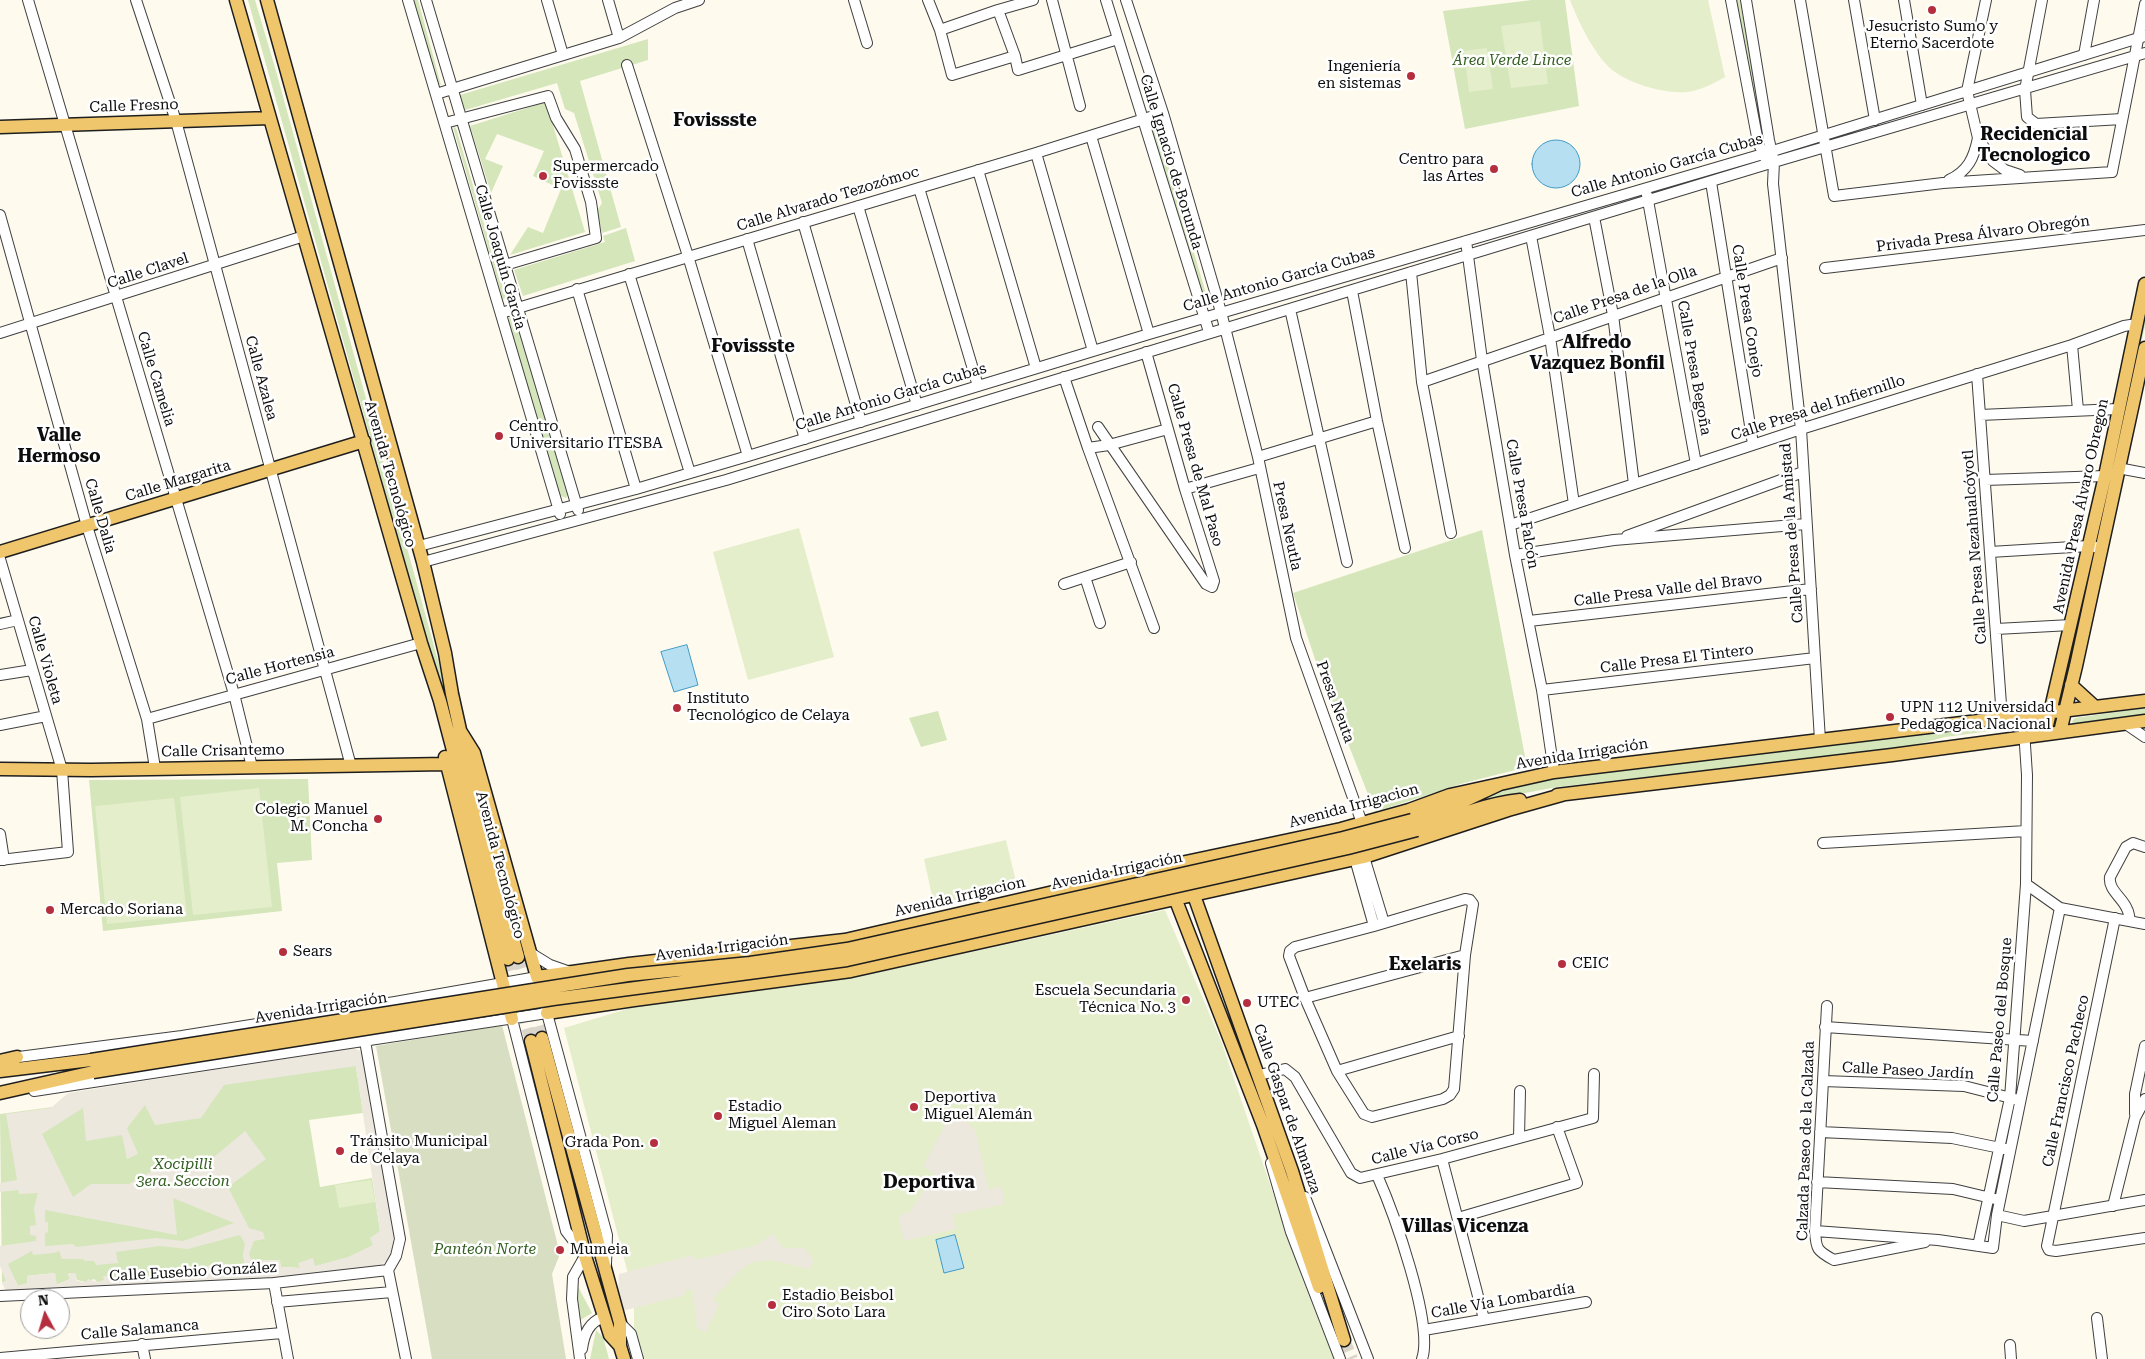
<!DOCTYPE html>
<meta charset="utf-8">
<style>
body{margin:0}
#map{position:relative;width:2145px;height:1359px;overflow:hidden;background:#fefaee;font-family:"Roboto Serif",serif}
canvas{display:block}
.north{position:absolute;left:20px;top:1289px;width:50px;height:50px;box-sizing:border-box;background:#fff;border:1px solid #9e9e9e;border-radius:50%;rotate:354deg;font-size:14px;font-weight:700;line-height:20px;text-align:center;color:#0d0d0d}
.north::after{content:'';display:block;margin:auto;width:18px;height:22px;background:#b42e3e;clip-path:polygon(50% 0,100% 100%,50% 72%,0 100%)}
</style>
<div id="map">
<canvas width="2145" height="1359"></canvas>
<div class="north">N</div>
</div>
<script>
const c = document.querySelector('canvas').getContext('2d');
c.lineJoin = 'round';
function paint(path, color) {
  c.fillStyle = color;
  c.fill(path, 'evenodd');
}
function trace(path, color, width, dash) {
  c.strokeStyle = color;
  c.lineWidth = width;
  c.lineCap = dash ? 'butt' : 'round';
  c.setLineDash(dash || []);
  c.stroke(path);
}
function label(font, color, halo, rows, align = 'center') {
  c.font = font + ' "Roboto Serif",serif';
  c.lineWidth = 5;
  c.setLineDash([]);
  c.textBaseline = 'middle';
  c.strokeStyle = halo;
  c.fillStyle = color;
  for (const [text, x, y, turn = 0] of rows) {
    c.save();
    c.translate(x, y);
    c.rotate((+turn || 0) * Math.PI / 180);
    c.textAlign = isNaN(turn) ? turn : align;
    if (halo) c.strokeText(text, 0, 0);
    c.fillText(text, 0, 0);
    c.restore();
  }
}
const green = new Path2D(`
 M248,0H255L276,71L448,697L443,698Z
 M413,0H418L441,85L438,84Z
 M1532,0H1565L1579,106L1465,129L1443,11Z
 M1736,0H1740L1765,142L1763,145Z
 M648,39V60L580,81L621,227L602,233L597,211L602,203L574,113L565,109L557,83L465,110L460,95Z
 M546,102L585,232L510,255L528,227L543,233L561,189L533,176L544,151L497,134L485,159L503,166L491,193L470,126Z
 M1148,120H1155L1209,304L1207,310L1203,307Z
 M453,127L456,128L506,298L503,299L502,296Z
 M626,228L635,261L523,296L514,270L605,242L603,236Z
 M2145,305V326L2060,704L2071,648Z
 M510,316H513L515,319L569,492L566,498L559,495L508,321Z
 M1482,530L1527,767L1464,783L1375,812L1316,662L1293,593Z
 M2145,708V716L2074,725L2072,721L2075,718Z
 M938,711L947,740L921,747L909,718Z
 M2019,722L2021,727L1945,737L1915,745L1875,751L1557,787L1467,804L1518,784L1621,769Z
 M308,779L312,860L277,863L282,911L103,931L89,780Z
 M354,1053L363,1113L309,1120L320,1187L372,1178L380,1231L371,1259L300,1268L281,1267L279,1260L252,1261L243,1254L246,1270L240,1277L227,1273L225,1264L205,1270H188V1277L178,1280L176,1269L155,1278L142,1280L140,1274L123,1276V1282C114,1283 106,1280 97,1282L94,1279L86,1282L77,1280L75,1273L68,1274L70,1279L56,1285L55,1273L27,1276L28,1283L18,1286L13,1277L2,1283L0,1114L53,1107Z
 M574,1279L592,1313L577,1322Z
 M596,1330L603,1337L609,1359H590Z`);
const cemetery = new Path2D(`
 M502,1025L560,1254L552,1274L566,1359H432L376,1046Z`);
const pitch = new Path2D(`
 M1570,0H1708L1725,77C1715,83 1704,88 1693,91C1671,96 1633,85 1615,72C1596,59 1578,21 1570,0Z
 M1540,21L1548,84L1511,88L1501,26Z
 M1487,48L1493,89L1469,92L1464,51Z
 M799,528L834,657L748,680L713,552Z
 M259,788L272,907L193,915L180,797Z
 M174,798L187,916L107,924L95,806Z
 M1006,840L1017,886L934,905L924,859Z
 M1165,910L1221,1041L1302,1278L1334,1359H643L634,1328V1297L564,1028L647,1003L875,973Z
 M371,1180L375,1202L339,1208L335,1185Z`);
const plaza = new Path2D(`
 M353,1048L363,1052L367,1063L394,1242L390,1258L384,1263L377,1267L272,1279L6,1291L2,1283L6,1281L0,1266V1246L36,1241V1236L30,1235V1226L36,1225L34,1208L38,1193L19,1194L18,1190L0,1192V1183L17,1180L6,1114L51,1108L68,1093ZM356,1066L380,1231L370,1238L373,1245L348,1257L315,1266L313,1258L298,1263L300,1268L281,1267L280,1260L252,1261L249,1254L254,1241L265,1239L263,1232L249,1228L228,1187L266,1159L245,1131L201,1168L171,1160L129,1184H91L73,1197L42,1134L83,1108L86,1141L122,1135L127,1159L138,1154L127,1128L145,1105L155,1125L201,1118L224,1085ZM173,1198L234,1223L183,1241L156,1238L76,1247L73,1244L45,1246V1233L48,1232V1222H45V1210L177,1235ZM240,1235L245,1244L243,1254L246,1270L239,1271V1277L227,1273L225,1264L205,1266V1270H187L188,1277L179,1280L176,1269L156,1271L155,1278L143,1280L140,1274L123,1276L122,1282L111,1283L107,1276H103L104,1280L97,1282L88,1279L86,1282L77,1281L75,1273H68L70,1279L57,1285L55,1273L27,1276V1283L18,1286L8,1264L32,1251L33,1255L54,1253L59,1251L62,1259H83L85,1261H94L96,1265L118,1263L116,1252L160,1246L188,1249Z
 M961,1116L975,1130L989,1190L1001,1186L1005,1204L952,1215L956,1229L904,1241L899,1218L903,1212L908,1214L935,1174L923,1166L948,1120Z
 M773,1234L783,1248H804L814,1261L810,1269L770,1260L753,1262L740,1270L713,1299L719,1305L705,1333L697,1327L693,1289L684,1291L685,1295L622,1311L618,1292L619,1274L693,1255L695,1260L757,1245Z`);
const water = new Path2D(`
 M1532 164a24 24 0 1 1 48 0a24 24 0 1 1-48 0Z
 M687,645L698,685L674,692L661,652Z
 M955,1235L964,1268L944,1273L936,1240Z`);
const majorTunnel = new Path2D(`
 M518,957L542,1038
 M508,959L531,1041
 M1344,1340L1352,1359`);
const minor = new Path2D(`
 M28,0L234,694L252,767
 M136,0L176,121L351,766
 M408,0L560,514
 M426,0L578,510
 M547,0L563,55
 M608,0L619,38
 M854,0L867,43
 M928,0L940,30L952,75L1015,56
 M1052,0L1080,106
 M1106,0L1209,332
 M1126,0L1163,113L1221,312L1258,457L1296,638L1362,823
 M1731,0L1758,142L1766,160
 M1746,0L1769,140L1774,162L1773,184L1801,429L1820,740
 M1800,0L1834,196L1943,183L2112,172L2145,4
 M1854,0L1875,120
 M1904,0L1922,105
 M1986,0L1967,91L1978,138L1993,161L2005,170L2020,175
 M2042,0L2025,90L2027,117L2036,124L2122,119
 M998,10L1015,56L1018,70L1118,39
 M940,30L998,10L1033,0
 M2084,55L2094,0
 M627,65L688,256L748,456
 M436,94L619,38L675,8L699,0
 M445,123L548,96L556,118L575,149L591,202L596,238L505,265
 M1091,136L1149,334
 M1036,153L1093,351
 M978,170L1036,368
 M1949,180C1968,171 1974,158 1978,138
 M1711,182L1753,444
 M919,188L978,386
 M1647,195L1696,464
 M858,206L917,405
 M0,215L87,526L147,719L155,768
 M1594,217L1613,315L1634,484
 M803,222L861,422
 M1531,236L1550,337L1574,504
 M747,239L805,439
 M1466,241L1482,360L1515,555L1542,690L1554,772
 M1825,268L2145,230
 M1411,272L1422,382L1451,533
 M629,274L690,473
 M577,289L636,489
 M1352,291L1377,421L1405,548
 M1290,309L1347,562
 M501,313L1036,153L1163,113
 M0,333L304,236
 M2072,345L2078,410
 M1977,374L2002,718
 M1064,377L1088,448L1154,628
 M1422,382L1782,258
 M1980,415L2118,409
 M1098,427L1206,584L1212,587L1214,581L1185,489L1146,352
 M1088,448L1109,445L1168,429
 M1258,457L1377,421
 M2118,468L2145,473
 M1985,480L2105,476
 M1185,489L1259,468
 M1510,525L1801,429L2072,345L2124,326L2137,324
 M1627,536L1803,472
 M419,546L636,489L748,456L1149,334L1763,154L2145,36
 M1990,552L2089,546L2101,548
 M1515,555L1614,540L1806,524
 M0,559L62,770L68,852L0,860
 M423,562L726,480L1774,162L2145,53
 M1085,577L1100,623
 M1064,584L1131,562
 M1529,621L1811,589
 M0,624L18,620
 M1996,629L2071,625
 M0,675L32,670
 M1542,690L1815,658
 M147,719L421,643
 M2126,724L2145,737
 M0,725L46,716
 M0,834L4,860
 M1823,843L2026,831
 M1364,857L1384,923
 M1355,859L1374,926
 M2026,884L2060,908L2145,924
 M1465,899L1470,900L1473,904L1465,955L1454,1089L1450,1095L1443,1099L1372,1117L1364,1114L1337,1071L1305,998L1289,956L1290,951L1295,947L1374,926Z
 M2115,918L2047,1246L2049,1250L2056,1251L2145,1238
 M2130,921C2129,917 2129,912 2127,909C2123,898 2108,890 2110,877L2126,847L2133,843L2145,847
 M529,952L550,965L570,972
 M1305,998L1465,955
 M545,1006L607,1235L606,1264
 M1827,1006L1815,1231C1816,1249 1817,1251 1834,1260L1925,1242
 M512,1019L566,1231L583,1253
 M1825,1027L2033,1041
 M362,1036L365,1041L400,1239L396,1256L388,1270L406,1359
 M11,1058L182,1036L395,1002L537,977L538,983
 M1337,1071L1459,1036
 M1259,1075L1285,1069L1295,1077L1351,1173L1360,1178L1442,1159L1593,1118L1594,1074
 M1823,1081L1964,1086L2015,1099
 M34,1091L547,1013
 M2135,1114V1094L2145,1046
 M1820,1132L1952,1138L2005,1149
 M1519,1138L1520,1091
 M1442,1159L1484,1319
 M1271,1163L1291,1232L1340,1359
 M1377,1175C1393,1211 1434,1324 1422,1359
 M1817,1182L1953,1189L1995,1199
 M1305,1197L1368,1359
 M2113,1206L2135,1118L2145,1099
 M1997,1215L2024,1221L2145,1200
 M1458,1218L1577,1183L1557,1127
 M1815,1231L1938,1240L1993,1248L1997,1215L2060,908
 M1978,1246L2010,1098L2026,884L2027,775L2023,715
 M274,1283L288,1359
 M0,1296L274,1283L388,1270
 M277,1302L392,1292
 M2097,1318L2102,1359
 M620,1323L631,1334L638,1359
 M1424,1330L1586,1302
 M142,1344L145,1359
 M2010,1345L2011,1359
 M582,1349C584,1334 589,1322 604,1317
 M0,1358L282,1333
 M580,1359L572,1299L573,1277L585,1256`);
const major = new Path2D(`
 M236,0L421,643L440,701L508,959
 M267,0L423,562L445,653L452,694L472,784L518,957
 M0,127L270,118
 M0,552L364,441
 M2071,685L2094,706
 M459,729L474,753L537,977L629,964L845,940L1162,867L1341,829L1409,810L1450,795L1500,784
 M2060,732L2076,666L2145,348
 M2045,734L2105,476L2145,284
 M445,757L512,1019
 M0,769L91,770L446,764
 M1557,795L1892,755L2145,721
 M1412,820L1453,806L1500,784L1554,772L2145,701
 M1417,830C1450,818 1484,804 1520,800
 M1191,887L1292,1171L1344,1340
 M1175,898L1263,1125L1319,1287
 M547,1013L634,1000L851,971L1364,857L1508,810L1565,794
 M542,1038L620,1323V1346L624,1359
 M531,1041L585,1256L610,1335L620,1346
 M0,1061L17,1057
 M0,1071L91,1060
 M0,1093L93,1072`);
const majorBridge = new Path2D(`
 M91,1060L628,975L750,963L847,949L1343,838L1412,820
 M93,1072L553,999L847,960L1348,848L1417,830`);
const markers = [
 [1932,10,5,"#b42e3e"],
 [1411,76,5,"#b42e3e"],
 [1494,169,5,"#b42e3e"],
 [543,176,5,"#b42e3e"],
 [499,436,5,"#b42e3e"],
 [677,708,5,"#b42e3e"],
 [1890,717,5,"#b42e3e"],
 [378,819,5,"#b42e3e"],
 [50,910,5,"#b42e3e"],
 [283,952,5,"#b42e3e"],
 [1562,964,5,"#b42e3e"],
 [1186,1000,5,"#b42e3e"],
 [1247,1003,5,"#b42e3e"],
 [914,1107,5,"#b42e3e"],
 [718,1116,5,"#b42e3e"],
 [654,1143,5,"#b42e3e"],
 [340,1151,5,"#b42e3e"],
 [560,1250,5,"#b42e3e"],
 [772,1305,5,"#b42e3e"]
];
const poiNames = [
 ["Jesucristo Sumo y",1932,27,"center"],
 ["Eterno Sacerdote",1932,44,"center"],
 ["Ingeniería",1401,67,"right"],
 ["en sistemas",1401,84,"right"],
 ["Centro para",1484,160,"right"],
 ["las Artes",1484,177,"right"],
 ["Supermercado",553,167],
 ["Fovissste",553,184],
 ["Centro",509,427],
 ["Universitario ITESBA",509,444],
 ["Instituto",687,699],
 ["Tecnológico de Celaya",687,716],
 ["UPN 112 Universidad",1900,708],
 ["Pedagogica Nacional",1900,725],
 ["Colegio Manuel",368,810,"right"],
 ["M. Concha",368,827,"right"],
 ["Mercado Soriana",60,910],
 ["Sears",293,952],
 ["CEIC",1572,964],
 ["Escuela Secundaria",1176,991,"right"],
 ["Técnica No. 3",1176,1008,"right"],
 ["UTEC",1257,1003],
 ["Deportiva",924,1098],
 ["Miguel Alemán",924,1115],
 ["Estadio",728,1107],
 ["Miguel Aleman",728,1124],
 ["Tránsito Municipal",350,1142],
 ["de Celaya",350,1159],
 ["Grada Pon.",644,1143,"right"],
 ["Mumeia",570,1250],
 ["Estadio Beisbol",782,1296],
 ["Ciro Soto Lara",782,1313]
];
const parkNames = [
 ["Área Verde Lince",1512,61],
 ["Xocipilli",183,1165],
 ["3era. Seccion",183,1182],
 ["Panteón Norte",485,1250]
];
const streetNames = [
 ["Calle Fresno",134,106,-2],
 ["Calle Ignacio de Borunda",1171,162,73],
 ["Calle Antonio García Cubas",1667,166,-16],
 ["Calle Alvarado Tezozómoc",828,199,-17],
 ["Privada Presa Álvaro Obregón",1983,234,-7],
 ["Calle Joaquín García",500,257,74],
 ["Calle Clavel",148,271,-18],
 ["Calle Antonio García Cubas",1279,280,-16],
 ["Calle Presa de la Olla",1625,295,-19],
 ["Calle Presa Conejo",1747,311,81],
 ["Calle Presa Begoña",1694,368,80],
 ["Calle Azalea",261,378,75],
 ["Calle Camelia",156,379,73],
 ["Calle Antonio García Cubas",891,397,-17],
 ["Calle Presa del Infiernillo",1818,408,-18],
 ["Calle Presa de Mal Paso",1195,465,74],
 ["Avenida Tecnológico",390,474,74],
 ["Calle Margarita",178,481,-17],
 ["Calle Presa Falcón",1522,504,80],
 ["Avenida Presa Álvaro Obregon",2081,506,-78],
 ["Calle Dalia",100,516,74],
 ["Presa Neutla",1287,526,78],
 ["Calle Presa de la Amistad",1792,533,-94],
 ["Calle Presa Nezahualcóyotl",1975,547,-94],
 ["Calle Presa Valle del Bravo",1668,590,-7],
 ["Calle Presa El Tintero",1677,659,-7],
 ["Calle Violeta",45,660,74],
 ["Calle Hortensia",280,666,-15],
 ["Presa Neuta",1335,702,70],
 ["Calle Crisantemo",223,751,-1],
 ["Avenida Irrigación",1582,754,-9],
 ["Avenida Irrigacion",1354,806,-15],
 ["Avenida Tecnológico",500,865,75],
 ["Avenida Irrigación",1117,871,-12],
 ["Avenida Irrigacion",960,897,-13],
 ["Avenida Irrigación",722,948,-7],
 ["Avenida Irrigación",321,1008,-9],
 ["Calle Paseo del Bosque",2000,1020,-85],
 ["Calle Paseo Jardín",1908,1071,3],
 ["Calle Francisco Pacheco",2066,1081,-78],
 ["Calle Gaspar de Almanza",1287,1109,71],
 ["Calzada Paseo de la Calzada",1806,1141,-88],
 ["Calle Vía Corso",1425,1147,-14],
 ["Calle Eusebio González",193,1272,-3],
 ["Calle Vía Lombardía",1503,1301,-10],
 ["Calle Salamanca",140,1330,-5]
];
const quarterNames = [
 ["Fovissste",715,121],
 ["Recidencial",2034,135],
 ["Tecnologico",2034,156],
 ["Alfredo",1597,343],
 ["Vazquez Bonfil",1597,364],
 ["Fovissste",753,347],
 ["Valle",59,436],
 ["Hermoso",59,457],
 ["Exelaris",1425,965],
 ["Deportiva",929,1183],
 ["Villas Vicenza",1465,1227]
];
paint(green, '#d4e6ba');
paint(cemetery, '#d7dec1');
paint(pitch, '#e4eecb');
paint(plaza, '#ede8de');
paint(water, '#b6e0f2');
trace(water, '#419ac5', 1);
trace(majorTunnel, '#dad6cc', 12, [12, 6]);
trace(minor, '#404040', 12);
trace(major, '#1e1e1e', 15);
trace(minor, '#fff', 10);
trace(major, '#f0c66c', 12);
trace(majorBridge, '#1e1e1e', 15, []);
trace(majorBridge, '#f0c66c', 12);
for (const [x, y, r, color] of markers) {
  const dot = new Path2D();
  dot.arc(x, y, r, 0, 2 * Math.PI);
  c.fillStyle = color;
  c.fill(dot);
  trace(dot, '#fff', 2);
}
label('15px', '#0d0d0d', '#fff', poiNames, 'left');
label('italic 15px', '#336021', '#fff', parkNames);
label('15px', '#0d0d0d', '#fff', streetNames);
label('bold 18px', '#0d0d0d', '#fff', quarterNames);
</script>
